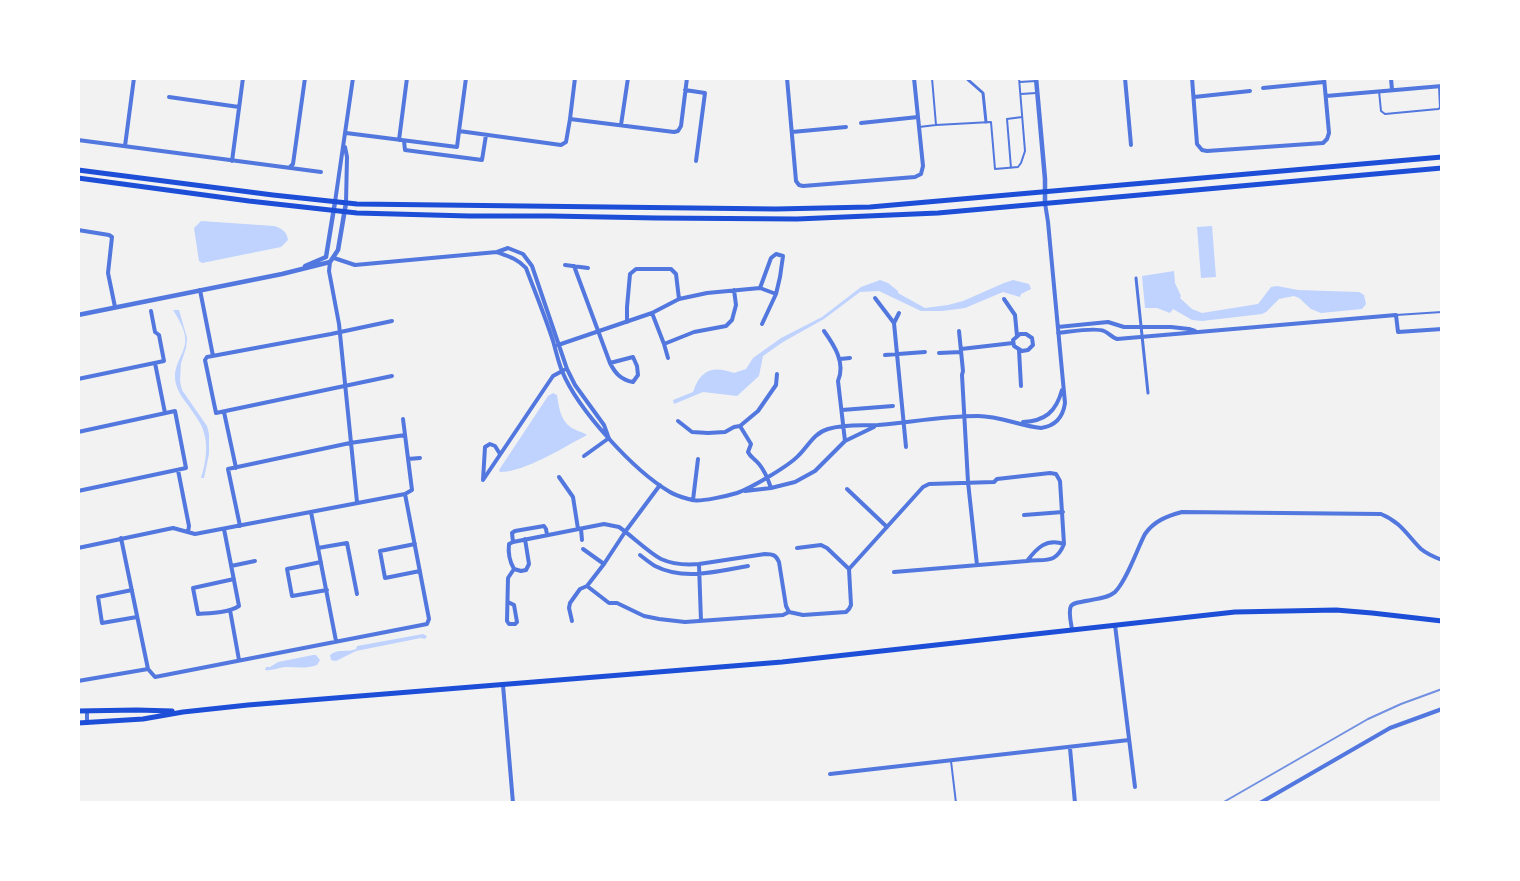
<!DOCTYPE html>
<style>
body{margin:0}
#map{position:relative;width:1520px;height:881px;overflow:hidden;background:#f2f2f2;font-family:"Source Serif 4",serif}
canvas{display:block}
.frame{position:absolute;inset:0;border:80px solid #fff;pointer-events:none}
</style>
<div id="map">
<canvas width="1520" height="881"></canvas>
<div class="frame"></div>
</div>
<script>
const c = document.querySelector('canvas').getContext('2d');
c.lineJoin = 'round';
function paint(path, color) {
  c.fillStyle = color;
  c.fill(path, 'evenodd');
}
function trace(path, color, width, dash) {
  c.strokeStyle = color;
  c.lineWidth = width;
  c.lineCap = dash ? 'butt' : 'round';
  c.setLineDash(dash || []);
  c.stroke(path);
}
const water = new Path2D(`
 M201,221L274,226C282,228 287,232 288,240L281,247L202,263L199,261L194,228Z
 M1212,226L1216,277L1201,278L1197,227Z
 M1174,271L1175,283L1181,296L1180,298L1192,309L1202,313L1258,304L1271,287L1277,286L1298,290L1359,292L1364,295L1366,304L1362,309L1321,313L1311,309L1299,298L1294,296L1279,299L1266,312L1262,314L1202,321L1192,320L1173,309L1170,313L1157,308H1145L1142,276Z
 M1013,280L1029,284L1031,289L1021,294L1020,297L1003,292L965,308L942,311H921L879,291L860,292L824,319L783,342L763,356L759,376L737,396L703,392L674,404L673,400L693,392C700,370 713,365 734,373L746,369L753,358L781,338L822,317L861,287L880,280L888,283L898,291V293L925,308L948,305L963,301L1004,283Z
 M173,310H179L187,338L186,348L181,363L180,381L182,390L207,426L209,434V454L204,478H201C206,462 209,443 202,427C199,420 194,414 190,408C185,401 178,393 176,384C172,366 182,359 185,344C187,332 179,320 173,310Z
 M553,393L557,395C559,408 561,423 574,429C579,432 583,432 587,435C564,447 525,472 500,472L499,470L548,396Z
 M423,634L427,636L425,639L421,638L356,651L336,661L331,660L330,655C337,648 348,653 356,649L357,646Z
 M313,655H316L320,660L317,665C306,669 296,667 285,667C278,668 271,671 265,670L266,667H270L278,662Z`);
const service = new Path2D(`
 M932,78L936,125L991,122L995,169L1018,167L1021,163L1025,151L1019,78
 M1020,82L1036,81
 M1379,91L1381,111L1385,114L1438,109L1440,108L1439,86
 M1021,94L1036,93
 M919,127L936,125
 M1011,168L1007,119L1022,117
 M1396,315L1442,312
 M951,761L956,803`);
const pedestrian = new Path2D(`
 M966,78L983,93L986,122
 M1136,278L1148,393`);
const minor = new Path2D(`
 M787,78L796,181L799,185L803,186L915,177L921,174L923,166L914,78
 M1125,78L1131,145
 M1192,78L1197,144L1202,150L1207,151L1323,143L1327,139L1329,133L1324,78
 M1391,78L1392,90
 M1263,88L1324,82
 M685,90L705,93L696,161
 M1326,96L1442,86
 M169,97L239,107
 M1194,97L1250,91
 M570,119L575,78
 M861,123L918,117
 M621,125L628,78
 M459,131L466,78
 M792,132L846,127
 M346,133L457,147L459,131L561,145L566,142L570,119L674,132L678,131L681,126L687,78
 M78,140L321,172
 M399,140L407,78
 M404,141L405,150L482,160L486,135
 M125,146L134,78
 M345,147L347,157L346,203
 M232,161L243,78
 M290,167L293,164L305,78
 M335,202L353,78
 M78,230L109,235L112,237L108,273L115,307
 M497,252C508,256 518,259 526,268C535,292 545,316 553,341C556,351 558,361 562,371C578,410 634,471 670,492C676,496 685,498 692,500C701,502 727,496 737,493C751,488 789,466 799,455C809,445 814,433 828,429C845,424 862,426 878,425C911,422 946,416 978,416C1000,416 1020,426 1041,428C1055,426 1063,417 1065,403L1048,222L1045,203
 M334,258L355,265L497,252L508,248L523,254L532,266L567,369L575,385L604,425L608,436
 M330,262L329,271L339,324L357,502
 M565,265L588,268
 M574,266L610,363C615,373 621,380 633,382L638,375L637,366L633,357L610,363
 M760,288L771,258L776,254L783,256L780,277L776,294L762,324
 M200,290L213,356
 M875,298L894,323L906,447
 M1004,299L1015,315L1017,336
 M652,313L664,344L668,358
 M392,321L331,334L207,357L205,360L216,413L392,376
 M627,322V307L630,274L636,269H671L676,274L679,299
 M894,323L899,313
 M1058,327L1108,322L1124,327H1171L1189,329L1195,331
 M824,331C834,345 846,363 838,381L845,441
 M959,331L963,371L962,375L968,482L977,565
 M1058,333C1069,332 1095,327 1104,331C1109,333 1111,337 1117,339L1396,315L1398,332L1442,329
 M1020,334H1026L1032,338L1033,345L1028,350L1022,351L1014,346L1013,340Z
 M664,344L694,332L726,326L732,320L736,305L734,290
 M558,345L652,313L679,299L707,293L760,288L776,294
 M961,349L1013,343
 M1019,350L1021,386
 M939,353L961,352
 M885,355L925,352
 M840,359L850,358
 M155,363L165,413
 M78,379L164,361L159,335L155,332L151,311
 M842,410L893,406
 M224,412L236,468
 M678,421L692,432L708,433L725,432L734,427L740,426L758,411L776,385L777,374
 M1023,422C1045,421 1056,412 1062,390
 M740,426L751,444L748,452C751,458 755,459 759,464C765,471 768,479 771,488
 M78,432L175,411L186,468L78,491
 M500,454L495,446L490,444L485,447L483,480L553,376L564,370
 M584,456L609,438
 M408,459L420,458
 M178,470L189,526L188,532
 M559,477L573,497L578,529
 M847,489L887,527
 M745,491L771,488L795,482L815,471L845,441L874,427
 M693,500L698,459
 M311,512L336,641
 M1024,515L1063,512
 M240,526L228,469L350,443L405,435
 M224,529L239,606C228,613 211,613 198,614L193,588L234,579
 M581,529L582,540
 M121,538L148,669
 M513,542L512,533L515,531L544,526L546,529L547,535
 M415,544L380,551L385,578L420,571
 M78,548L173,528L195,534L405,494L412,490L403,419
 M318,548L347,543L357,594
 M797,548L821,545L827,548L849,569
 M583,549L604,564
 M640,555C645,559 650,563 655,566C684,581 718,571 748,566
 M321,562L287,569L292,596L327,590
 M699,565L701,621
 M231,566L255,561
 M514,569C510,562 508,552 509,544L513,542L604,524L619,527C632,536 648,552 661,559C672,564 687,565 699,564L765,554C773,554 776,555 779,562L786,606L789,612L803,615L846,612L849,609L851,605L849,569L923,487L929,484L994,482L997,479L1050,473L1056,474L1060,481L1064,544
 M514,569L521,571L526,570L529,564L525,539
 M894,572L1027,561C1037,548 1046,538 1064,544C1056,564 1046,559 1027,561
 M587,586L609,603H617L644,616L659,619L685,622L783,615L789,612
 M132,590L98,597L102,623L137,617
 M508,602L514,605L517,622L515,624H509L507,621L508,578L514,569
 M230,610L239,660
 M572,621L569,608L570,603L580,589L587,586L604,564L625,532L660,485
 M1115,625L1135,787
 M1072,629C1071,623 1068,611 1071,606C1076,599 1104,602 1115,592C1127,580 1137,549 1145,534C1154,521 1167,516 1182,512L1381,514C1402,523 1406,534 1421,549C1427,554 1434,557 1442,560
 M148,669L155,677L427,624L429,619L405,494
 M78,681L148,669
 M503,685L513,803
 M87,723V711
 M1070,748L1075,803
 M830,774L1129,740
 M1260,803L1390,728L1442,709`);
const tertiary = new Path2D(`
 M1036,78L1045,179V203
 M326,257L335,202
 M305,266L326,257
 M78,315L282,274L330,262L338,250L346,203`);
const secondary = new Path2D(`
 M78,170L273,195L357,204L776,209L870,207L1442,157
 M78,178L249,201L357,213L469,216H550L657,218L797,219L938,213L1442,168
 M78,711L137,710L172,711
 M78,723L143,719L183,712L248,705L782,662L1235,612L1336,610L1372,613L1442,621`);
const rail = new Path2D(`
 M1222,803L1368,719L1401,704L1442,689`);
paint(water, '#bfd3fe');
trace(service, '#5277de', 2);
trace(pedestrian, '#5277de', 3);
trace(minor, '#5277de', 4);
trace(tertiary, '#5277de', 4.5);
trace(secondary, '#1d4ed8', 5);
trace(rail, '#7290e2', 2);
</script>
